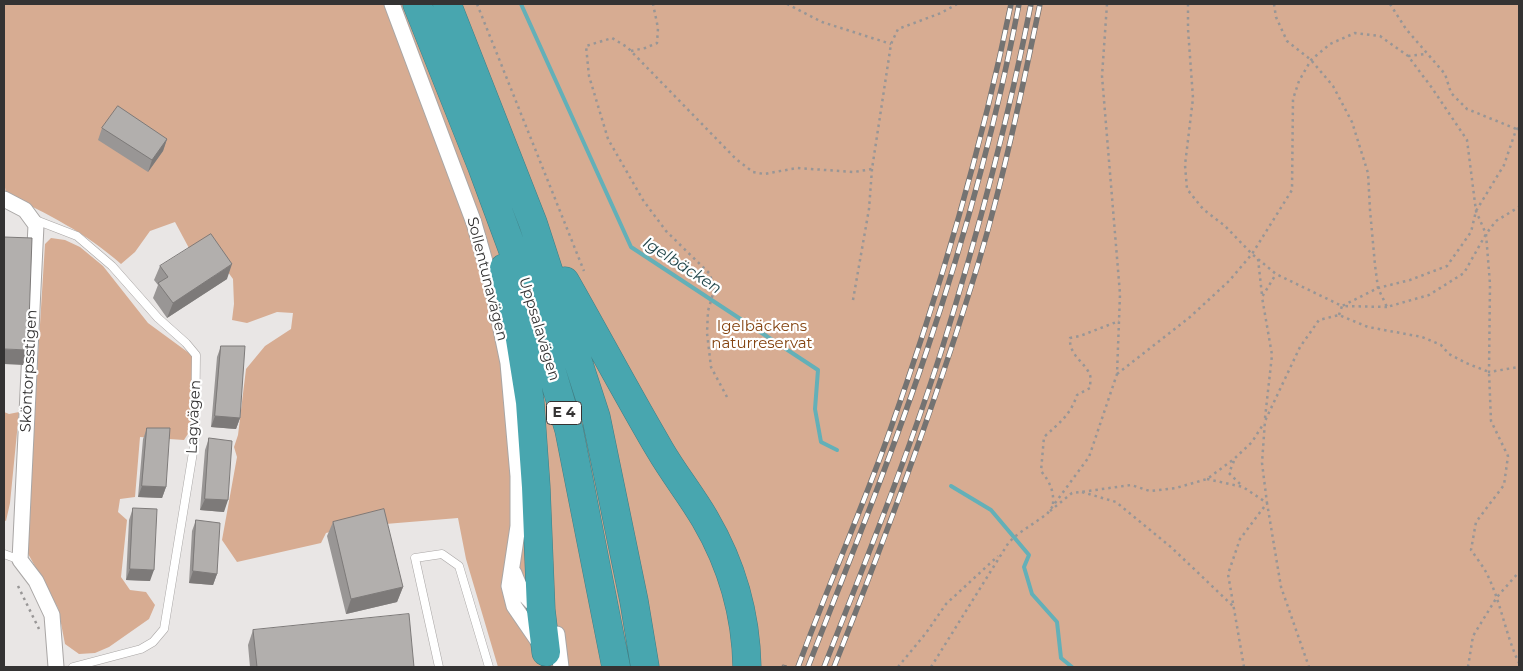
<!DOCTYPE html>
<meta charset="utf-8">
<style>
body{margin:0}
#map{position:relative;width:1523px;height:671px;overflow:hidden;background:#e9e6e5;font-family:Montserrat,sans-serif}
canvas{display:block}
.frame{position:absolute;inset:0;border:5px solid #343333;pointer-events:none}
</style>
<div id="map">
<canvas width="1523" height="671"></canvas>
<div class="frame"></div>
</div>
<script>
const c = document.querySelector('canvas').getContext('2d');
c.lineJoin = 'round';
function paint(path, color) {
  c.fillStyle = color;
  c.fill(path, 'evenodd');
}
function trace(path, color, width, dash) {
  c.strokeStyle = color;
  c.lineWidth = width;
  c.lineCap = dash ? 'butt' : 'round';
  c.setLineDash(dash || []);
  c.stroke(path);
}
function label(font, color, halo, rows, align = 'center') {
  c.font = font + ' Montserrat,sans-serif';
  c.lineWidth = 4.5;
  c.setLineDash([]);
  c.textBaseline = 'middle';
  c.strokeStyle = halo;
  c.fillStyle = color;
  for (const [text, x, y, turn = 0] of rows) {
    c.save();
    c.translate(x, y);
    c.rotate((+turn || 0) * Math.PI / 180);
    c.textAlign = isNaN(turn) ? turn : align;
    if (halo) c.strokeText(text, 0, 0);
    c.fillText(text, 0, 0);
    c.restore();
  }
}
const green = new Path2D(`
 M4,4H1519V667H498L466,559L458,518L349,527L326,533L321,543L237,562L222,540L237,457L234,447L238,435L246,369L265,346L291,329L293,313L277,312L247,323L232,320L234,304L233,279L206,242L190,250L175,222L150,231L135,252L121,264C86,233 48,214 6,194L4,181Z
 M51,238L65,240L80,247L103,266L148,323L193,356L191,429L184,440L140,437L135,497L120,499L118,512L127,520L121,577L130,590L146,592L155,605L149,619L109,647L95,653L79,654L65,644L58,608L26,550L45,244Z
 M4,412L9,414L19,412L10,503L6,521L4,520Z`);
const stream = new Path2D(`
 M521,4L631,247L818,370L815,409L821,442L837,450
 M951,486L991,510L1029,555L1024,567L1032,594L1057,622L1061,658L1072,667`);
const path = new Path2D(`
 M477,4L584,271
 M787,4L822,22L891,44
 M1188,4V29L1193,98L1185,165L1187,189L1203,209L1225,226L1252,254L1276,274L1342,306L1378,288L1410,280L1447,266L1471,232L1476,211L1504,165L1516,130L1519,127
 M1274,4L1276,17L1287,41L1311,60L1333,86L1352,122L1368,173L1370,210L1375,265L1378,288L1387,307L1429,295L1464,273L1486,234L1496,221L1519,207
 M1390,4L1406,29L1445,74L1451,93L1467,109L1519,130
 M631,51L645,48L657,43L658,28L653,4
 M1408,56L1426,54
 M1258,259L1262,295
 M853,300L869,209L872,169
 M1339,315L1342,306L1387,307
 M1117,374L1190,317L1229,281L1252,254L1292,190L1293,99L1299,81L1311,60L1330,44L1355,33L1380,36L1408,56L1432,88L1467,140L1476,211L1486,234L1490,284L1489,372L1519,367
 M727,397L711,367L707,333L708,311L714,290L710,274L666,231L643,200L608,139L589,76L586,46L612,38L627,47L736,159L753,172L764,174L797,168L854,172L872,169L891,44L898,29L941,13L957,4
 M1265,418L1272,355L1262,297L1276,274
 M1234,461L1229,473L1242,486
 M1207,479L1243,487L1267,503L1281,587L1309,667
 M1082,492L1116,502L1172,548L1235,608
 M1053,504C1054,491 1050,482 1041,471L1044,437C1059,423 1070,416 1077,395L1090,388C1090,384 1091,378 1090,375C1085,362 1069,356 1070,338L1080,336L1119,321
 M1050,511L1072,493L1081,492L1131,485L1150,491L1176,488L1207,479L1234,459L1252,442L1264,423
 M18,586L39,629
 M898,667L926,633L946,604L998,556
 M931,667L1009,542L1018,534L1047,514L1089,457L1117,374L1120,294L1102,76L1107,4
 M1244,667L1228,574L1240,539L1267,503L1262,463L1265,421L1300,347L1319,320L1339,315L1368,327L1422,337L1441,345L1449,354L1466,363L1489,372L1491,421L1508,456L1504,485L1476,522L1471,550C1476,557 1482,565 1486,572C1501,601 1505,634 1519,663
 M1468,667L1473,636L1497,597L1519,572`);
const lane = new Path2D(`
 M33,219L77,236L112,266L158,318L186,343L196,355L195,440L164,629L153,642L141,649L73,667
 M4,554L20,560
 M439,667L415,558L442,554L459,566L489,667`);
const street = new Path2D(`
 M392,4L474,223L492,286L508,363L518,476V526L509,586L514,606L540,644
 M4,199L25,210L36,225L20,560L36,581L52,615L56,667
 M514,573C521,592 526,599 542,611
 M557,634L561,667`);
const highway = new Path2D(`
 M417,4L482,167L529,294L569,430L616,667
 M447,4L533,223L596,417L634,601L645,667
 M504,268L520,339L530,402L536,487L541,610L546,652
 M565,281C597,337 627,394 660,450C674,474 691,495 705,519C732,565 746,615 747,667`);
const rail = new Path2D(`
 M798,667C826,591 859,516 887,439C938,297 981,151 1011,4
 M808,667C849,562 891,457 927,350C965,237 997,120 1019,4
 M824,667C865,563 907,458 941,352C977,237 1008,121 1031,4
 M834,667C887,534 937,399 979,261C1004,177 1022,90 1040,4`);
const wall = new Path2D(`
 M102,128L167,139L163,151L148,172L98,140Z
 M160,266L227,279L167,318L153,298L158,285L154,280Z
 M221,346L240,418L236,429L211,427L217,357Z
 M147,428L166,487L162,498L138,497L143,439Z
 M209,438L224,512L200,510L205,450Z
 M133,508L150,581L126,580L129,520Z
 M196,520L217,574L213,585L189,583L192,531Z
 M333,522L403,587L397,602L346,614L327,536Z
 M253,630L414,667H250L248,645Z`);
const shadedWall = new Path2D(`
 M167,139L163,151L148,172L152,160Z
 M232,264L227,279L167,318L173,303Z
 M4,349L28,350L23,365L4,364Z
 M215,416L240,418L236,429L211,427Z
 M142,486L166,487L162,498L138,497Z
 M205,499L228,500L224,512L200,510Z
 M130,569L154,570L150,581L126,580Z
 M193,571L217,574L213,585L189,583Z
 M403,587L397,602L346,614L351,599Z`);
const building = new Path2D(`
 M118,106L167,139L152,160L102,128Z
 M211,234L232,264L173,303L158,283L168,277L160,266Z
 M4,237L32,238L28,350L4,349Z
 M221,346H245L240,418L215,416Z
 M147,428H170L166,487L142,486Z
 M209,438L232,441L228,500L205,499Z
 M133,508L157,509L154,570L130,569Z
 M384,509L403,587L351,599L333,522Z
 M196,520L220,523L217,574L193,571Z
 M409,614L414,667H257L253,630Z
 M783,665L787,666V667H782Z`);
const shields = [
 [564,413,35]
];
const shieldNames = [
 ["E 4",564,413]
];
const streetNames = [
 ["Sollentunavägen",487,279,76],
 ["Uppsalavägen",539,329,73],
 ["Sköntorpsstigen",29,371,-87],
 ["Lagvägen",194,417,-87]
];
const parkNames = [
 ["Igelbäckens",762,327],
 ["naturreservat",762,344]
];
const waterNames = [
 ["Igelbäcken",682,266,33]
];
paint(green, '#d7ac92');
trace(stream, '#63b0b8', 4);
trace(lane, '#a9a6a5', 9);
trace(street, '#a9a6a5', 17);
trace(highway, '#417e84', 29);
trace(path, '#989696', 2.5, [2.5, 4]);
trace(lane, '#fff', 8);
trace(street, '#fff', 15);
trace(highway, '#48a6af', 28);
trace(rail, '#747372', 5.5);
trace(rail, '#fff', 4, [11]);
paint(wall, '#999695');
paint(shadedWall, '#7d7a79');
paint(building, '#b2afad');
trace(building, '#7d7a79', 1);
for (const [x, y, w] of shields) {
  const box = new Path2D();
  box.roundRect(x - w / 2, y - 11.5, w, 23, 4);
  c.fillStyle = '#fff';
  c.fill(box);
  trace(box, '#343333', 1);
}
label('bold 14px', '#343333', null, shieldNames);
label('15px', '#343333', '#fff', streetNames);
label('15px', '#844310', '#fff', parkNames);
label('italic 16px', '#204549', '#fff', waterNames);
</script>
